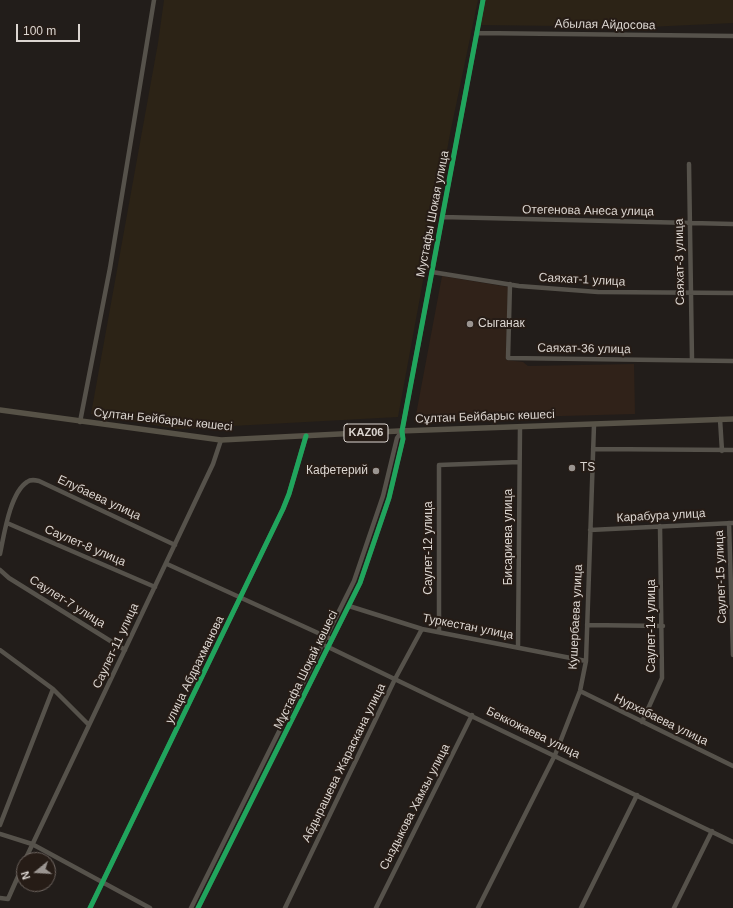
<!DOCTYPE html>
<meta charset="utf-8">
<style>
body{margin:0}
#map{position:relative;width:733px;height:908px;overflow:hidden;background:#221d1a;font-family:Helvetica,sans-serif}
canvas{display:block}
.north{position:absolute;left:16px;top:852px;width:40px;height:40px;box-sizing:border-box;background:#261c16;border:1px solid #6f6661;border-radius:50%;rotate:252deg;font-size:11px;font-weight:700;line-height:16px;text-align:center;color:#dcd6d1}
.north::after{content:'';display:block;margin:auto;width:14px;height:18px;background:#9b9591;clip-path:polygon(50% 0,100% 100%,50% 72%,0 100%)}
.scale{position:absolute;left:16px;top:24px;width:64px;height:18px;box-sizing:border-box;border:2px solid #dcd6d1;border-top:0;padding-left:5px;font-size:12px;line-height:14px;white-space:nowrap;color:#dcd6d1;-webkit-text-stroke:3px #261c16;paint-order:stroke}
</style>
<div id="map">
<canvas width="733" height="908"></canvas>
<div class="north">N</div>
<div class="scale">100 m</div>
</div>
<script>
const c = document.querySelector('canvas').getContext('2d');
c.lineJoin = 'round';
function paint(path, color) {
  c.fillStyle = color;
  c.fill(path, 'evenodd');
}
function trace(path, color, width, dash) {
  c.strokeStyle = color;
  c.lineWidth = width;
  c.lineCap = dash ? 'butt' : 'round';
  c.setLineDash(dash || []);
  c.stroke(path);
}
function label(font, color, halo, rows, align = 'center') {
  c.font = font + ' Helvetica,sans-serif';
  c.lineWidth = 4;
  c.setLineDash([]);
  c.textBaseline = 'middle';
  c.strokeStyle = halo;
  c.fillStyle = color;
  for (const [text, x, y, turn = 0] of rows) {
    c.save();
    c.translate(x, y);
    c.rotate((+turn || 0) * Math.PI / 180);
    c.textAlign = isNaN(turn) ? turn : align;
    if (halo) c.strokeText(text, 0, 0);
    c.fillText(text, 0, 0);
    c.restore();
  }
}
const built = new Path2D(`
 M442,276L508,287L506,360L523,362L528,366L634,364L635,414L415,420Z`);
const industrial = new Path2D(`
 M164,0H478L450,134L398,417L177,429L91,414L158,43Z
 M484,0H733V23L648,27L478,25Z`);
const minor = new Path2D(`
 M477,33L733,36
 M689,164L692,360
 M442,217L733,224
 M432,272L519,286L598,292L733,293
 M510,284L508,358L733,361
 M720,419L722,451
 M80,422L110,268L154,0
 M593,449L733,450
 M7,523L155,587
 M729,523L733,655
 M590,530L733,523
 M0,554C4,535 10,493 27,482C31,479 35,480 39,481L175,545
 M167,564L329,638
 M0,570L9,578L125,650
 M349,606L422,629L586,661
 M587,625L663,626
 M439,632V465L519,462
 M326,646L733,842
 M518,647L520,427
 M0,650L53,689L89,725
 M580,691L733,766
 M642,722L662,678L660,526
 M0,825L53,689
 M0,834L32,844L150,908
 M25,860L213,464L221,440
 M0,898L8,899L24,863
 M90,908L283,509L289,494L306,436
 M191,908L354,581L383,496L397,438L402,431
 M198,908L360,583L389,498L403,439L402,431L483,0
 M285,908L395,679L422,629
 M376,908L472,715
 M478,908L555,755L580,691L586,661L594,425
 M581,908L637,795
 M674,908L712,831`);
const major = new Path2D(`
 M0,410L221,440L399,431L733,419`);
const cycleway = new Path2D(`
 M90,908L283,509L289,494L306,436
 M198,908L360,583L389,498L403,439L402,431L483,0`);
const markers = [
 [470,324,4,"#9b9591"],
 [572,468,4,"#9b9591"],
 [376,471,4,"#9b9591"]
];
const shields = [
 [366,433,44]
];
const shieldNames = [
 ["KAZ06",366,433]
];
const streetNames = [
 ["Абылая Айдосова",605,25,1],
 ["Отегенова Анеса улица",588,211,1],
 ["Мустафы Шокая улица",433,214,-79],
 ["Саяхат-3 улица",680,262,-91],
 ["Саяхат-1 улица",582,280,3],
 ["Саяхат-36 улица",584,349,1],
 ["Сұлтан Бейбарыс көшесі",485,417,-2],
 ["Сұлтан Бейбарыс көшесі",163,420,6],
 ["Елубаева улица",99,498,25],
 ["Карабура улица",661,516,-3],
 ["Бисариева улица",509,537,-90],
 ["Саулет-8 улица",85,546,23],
 ["Саулет-12 улица",429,548,-90],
 ["Саулет-15 улица",721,577,-92],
 ["Саулет-7 улица",67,602,32],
 ["Кушербаева улица",576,617,-87],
 ["Саулет-14 улица",652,626,-90],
 ["Туркестан улица",468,627,11],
 ["Саулет-11 улица",116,646,-65],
 ["улица Абдрахманова",195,670,-64],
 ["Мұстафа Шоқай көшесі",306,670,-64],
 ["Нурхабаева улица",661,720,26],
 ["Беккожаева улица",533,733,26],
 ["Абдырашева Жараскана улица",344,763,-64],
 ["Сыздыкова Хамзы улица",415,807,-63]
];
const poiNames = [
 ["Сыганак",478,324],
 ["TS",580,468],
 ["Кафетерий",368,471,"right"]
];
paint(built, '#302219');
paint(industrial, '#2c2316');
trace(minor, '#56524b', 4.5);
trace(major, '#575247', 5.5);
trace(cycleway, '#20a55d', 5);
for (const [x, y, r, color] of markers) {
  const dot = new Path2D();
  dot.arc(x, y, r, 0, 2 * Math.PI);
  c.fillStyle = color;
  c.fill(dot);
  trace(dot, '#261c16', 1.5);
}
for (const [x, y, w] of shields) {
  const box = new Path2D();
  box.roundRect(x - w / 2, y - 9, w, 18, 3);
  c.fillStyle = '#261c16';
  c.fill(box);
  trace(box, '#dcd6d1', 1);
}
label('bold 11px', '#dcd6d1', null, shieldNames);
label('12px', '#dcd6d1', '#261c16', streetNames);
label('12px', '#dcd6d1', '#261c16', poiNames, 'left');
</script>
